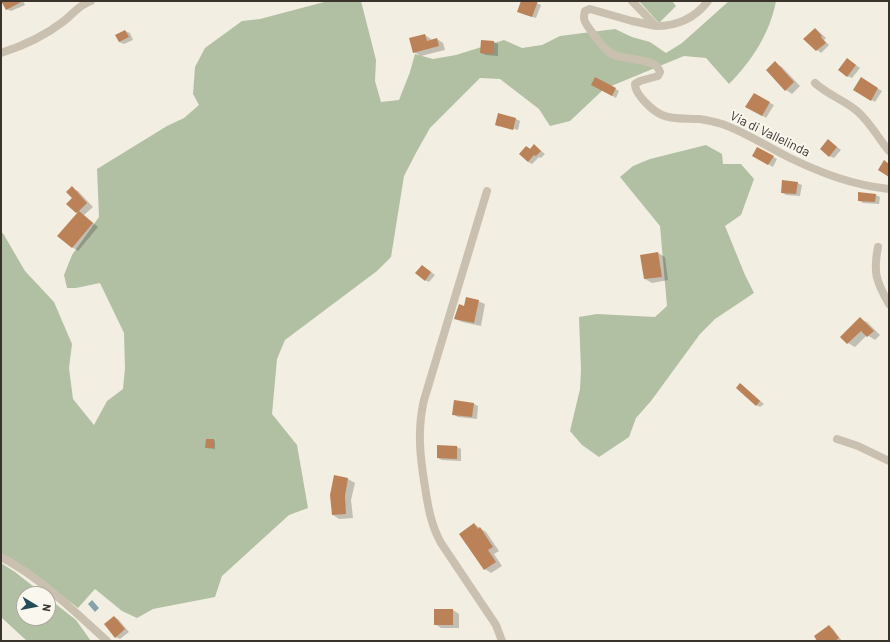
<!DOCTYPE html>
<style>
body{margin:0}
#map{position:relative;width:890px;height:642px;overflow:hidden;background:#f2eee2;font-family:Barlow,sans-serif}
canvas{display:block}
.frame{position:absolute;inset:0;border:2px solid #39332c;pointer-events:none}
.north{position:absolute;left:16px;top:586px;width:40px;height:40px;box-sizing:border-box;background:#faf7ef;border:1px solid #ada9a1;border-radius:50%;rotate:100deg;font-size:11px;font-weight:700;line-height:16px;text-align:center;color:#39332c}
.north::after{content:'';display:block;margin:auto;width:14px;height:18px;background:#254b57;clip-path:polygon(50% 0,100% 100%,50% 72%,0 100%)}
</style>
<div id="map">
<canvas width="890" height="642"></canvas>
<div class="frame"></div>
<div class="north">N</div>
</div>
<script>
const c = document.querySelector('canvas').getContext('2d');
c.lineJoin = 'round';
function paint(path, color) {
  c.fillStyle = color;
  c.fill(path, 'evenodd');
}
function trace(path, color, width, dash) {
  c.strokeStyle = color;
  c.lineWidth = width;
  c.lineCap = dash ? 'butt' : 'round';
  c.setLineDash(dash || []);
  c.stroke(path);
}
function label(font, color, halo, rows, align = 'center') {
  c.font = font + ' Barlow,sans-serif';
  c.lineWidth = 4;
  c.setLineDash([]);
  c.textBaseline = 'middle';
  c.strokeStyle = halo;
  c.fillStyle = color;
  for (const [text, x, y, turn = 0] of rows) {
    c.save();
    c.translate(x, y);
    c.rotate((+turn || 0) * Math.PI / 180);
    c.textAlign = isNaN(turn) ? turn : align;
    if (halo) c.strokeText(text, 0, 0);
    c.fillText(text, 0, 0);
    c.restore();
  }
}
const green = new Path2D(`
 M328,1H361L376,60L375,81L381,102L399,100L410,72L415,54L433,59L456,55L504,40L522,48L542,45L560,36L615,29L632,37L650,42L666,53L682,43L729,1H776C770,33 752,61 729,84L706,58L684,56L604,89L570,121L550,126L539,109L500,79L480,78L430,128L417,151L404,176L391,257L377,271L285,340L277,359L272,414L297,445L308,508L289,515L222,576L215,597L153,609L137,618L122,611L95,589L78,608L47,584L1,554V231L4,235L25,271L54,302L72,344L69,368L73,399L94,425L107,401L123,389L125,368L124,333L100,283L76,288H67L64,275L72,255L99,217L97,169L167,126L184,118L199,105L193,94L195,67L205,48L242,21L260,19Z
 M639,1H672L676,6L659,23Z
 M706,145L722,154L723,164H741L754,179L741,215L725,226L745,275L754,293L715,319L700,334L651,401L636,418L629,437L599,457L582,445L570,431L580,389L581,370L579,317L597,314L655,317L667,306L660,226L620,177L633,166L650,159Z
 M1,563L15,572L43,594H24V618H48V598L76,620L91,641H27L1,617Z`);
const water = new Path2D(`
 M92,600L99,608L95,612L88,604Z`);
const shadow = new Path2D(`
 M3,1H23L25,5L11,11L6,9Z
 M522,1H531L541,5L536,18L523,14Z
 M816,29L826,38L824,40L829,45L821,53L804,39Z
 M125,31L130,33L133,40L124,44L119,42Z
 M425,35L431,39L432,41L437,39L443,43L445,50L421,56L414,52Z
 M482,41L494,42L498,44V56L486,55L481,53Z
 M852,62L860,68L852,78L847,76Z
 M775,63L782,67L800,86L792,94L786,90Z
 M596,78L619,91L616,98L592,84Z
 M861,79L882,91L875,102L855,90Z
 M754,94L774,105L766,118L747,106Z
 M499,115L516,119L520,121L518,130L499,125V127L496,125Z
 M832,143L841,150L834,158L829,156Z
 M534,145L545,154L541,158L539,157L532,164L528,162L527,147L531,149Z
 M758,148L777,159L773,167L754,156Z
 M797,183L802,185L800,196L786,195L782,192Z
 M72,188L78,191L93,207L84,215L98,227L78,251L72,247L78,213L68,204L73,198Z
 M876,195L880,197L879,204L863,203L859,200Z
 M658,253L665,257L668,280L652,283L645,279L642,256Z
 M427,269L435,275L429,282L425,280Z
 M478,301L485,304L481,326L462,322L455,319Z
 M860,319L867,322L880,335L875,340L867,335L855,347L848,343L842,337Z
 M741,384L764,404L760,407L756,405Z
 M455,401L474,404L478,406L477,419L458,417L453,414Z
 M214,440L215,441V449L206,448Z
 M438,446L457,447L461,449V461L442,460L438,458Z
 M335,477L348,479L355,483L351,500L353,518L339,519L333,515Z
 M474,524L486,532L499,551L494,554L502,566L491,573L485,569Z
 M453,610L459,614V628H441L435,624Z
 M114,617L118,619L129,632L120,639L116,637Z
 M829,626L833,629L842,641H819Z`);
const building = new Path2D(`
 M1,1H23L6,10Z
 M521,1H538L532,17L517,12Z
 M815,28L822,36L821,37L826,43L816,51L803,39Z
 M125,30L129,37L119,42L115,35Z
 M425,34L427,41L437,38L439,46L413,53L409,38Z
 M481,40L494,41V54L480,53Z
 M847,58L856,65L847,77L838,70Z
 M775,61L794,82L785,91L766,70Z
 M595,77L616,88L612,96L591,85Z
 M861,77L878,88L871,101L853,90Z
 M754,93L770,102L762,116L745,107Z
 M498,113L516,118L513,130L495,125Z
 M828,139L837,147L829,157L820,149Z
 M534,144L541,151L536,156L534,155L528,162L519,154L526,146L530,149Z
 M757,147L774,156L768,165L752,156Z
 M884,160L889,164V177L878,170Z
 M782,180L798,182L796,194L781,193Z
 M72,186L87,203L79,211L93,223L72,248L57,236L78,212L76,213L66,204L72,198L66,192Z
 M858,192L876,194L875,202L858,201Z
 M658,252L662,277L644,279L640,255Z
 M422,265L431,272L425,281L415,273Z
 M466,297L479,300L474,323L454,319L459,304L464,306Z
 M860,317L874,331L867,337L861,331L847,344L840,337Z
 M740,383L760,401L756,406L736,388Z
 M454,400L474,403L472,417L452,415Z
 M206,439H214V448H205Z
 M437,445L457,446V459L437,458Z
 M334,475L348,478L345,496L346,514L332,515L330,495Z
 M474,523L478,529L480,527L493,547L488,550L496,562L484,570L459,534Z
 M434,609H453V625H434Z
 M114,616L125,629L115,638L104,624Z
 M829,625L839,638L835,641H817L814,636Z`);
const minor = new Path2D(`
 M632,1L656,26L632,21L590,9L585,11C582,20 586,24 591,31C597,39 603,49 612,54C625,61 656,57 660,72L658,76L640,81L635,84C635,95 653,111 662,115C674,120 687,118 699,119C707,120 715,122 722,124C745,132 766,146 788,157C821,173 852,185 889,189
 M656,26C677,26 695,18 708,1
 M1,53C23,46 46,35 64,21C74,13 79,5 91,1
 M815,83C828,95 844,100 857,111C870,122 878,138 889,151
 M487,191L424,400C417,430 420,457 425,487C428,507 431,525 441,543L496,625L502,641
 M878,247C873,273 876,281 889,304
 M837,439L858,446L889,461
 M1,557C41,578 74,611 107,641`);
const streetNames = [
 ["Via di Vallelinda",770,134,26]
];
paint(green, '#b1c0a3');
paint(water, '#84a3ad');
paint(shadow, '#0003');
paint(building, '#bc8257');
trace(minor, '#cac0af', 8);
label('13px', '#39332c', '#faf7ef', streetNames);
</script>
